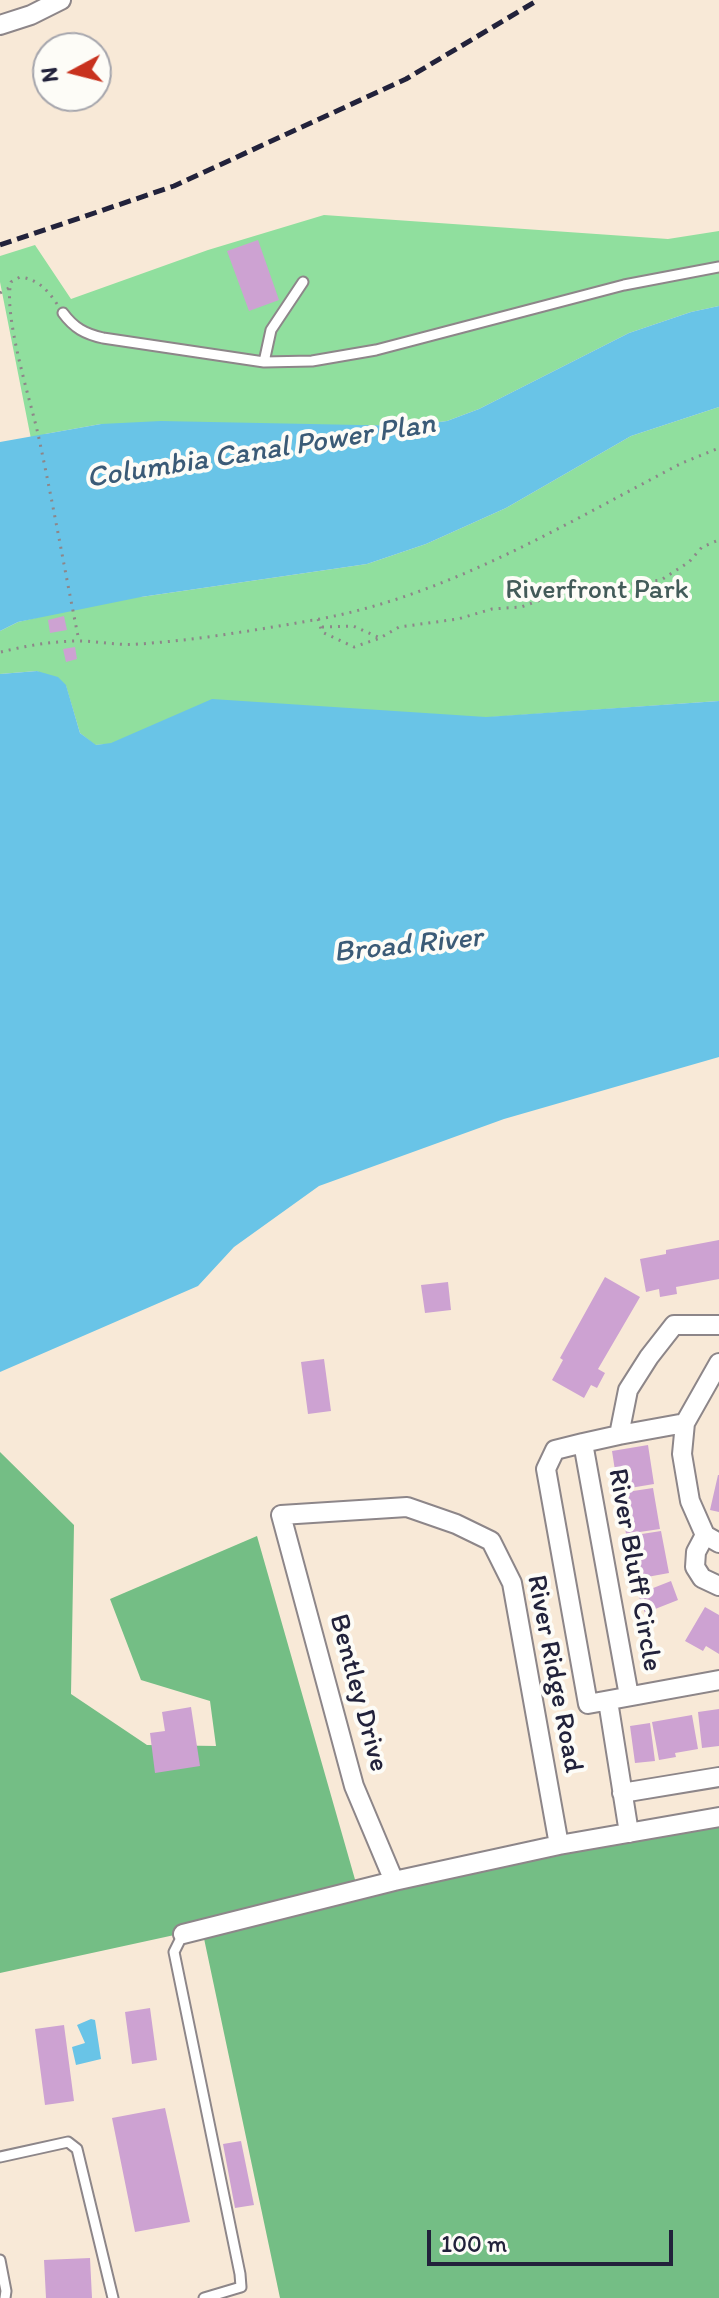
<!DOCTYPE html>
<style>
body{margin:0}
#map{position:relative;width:719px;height:2298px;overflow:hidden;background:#f8e9d7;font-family:Itim,sans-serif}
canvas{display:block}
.north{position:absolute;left:32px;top:32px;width:80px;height:80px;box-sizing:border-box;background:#fdfcf7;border:2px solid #a5a5ac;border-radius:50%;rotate:263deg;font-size:22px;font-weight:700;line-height:32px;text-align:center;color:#22223b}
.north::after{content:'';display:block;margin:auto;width:28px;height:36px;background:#c8321e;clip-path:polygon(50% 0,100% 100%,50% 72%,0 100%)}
.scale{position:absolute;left:427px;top:2230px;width:246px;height:36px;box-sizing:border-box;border:4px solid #22223b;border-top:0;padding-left:10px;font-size:24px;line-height:28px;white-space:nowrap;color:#22223b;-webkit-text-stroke:6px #fdfcf7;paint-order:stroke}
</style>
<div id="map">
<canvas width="719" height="2298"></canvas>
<div class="north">N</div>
<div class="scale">100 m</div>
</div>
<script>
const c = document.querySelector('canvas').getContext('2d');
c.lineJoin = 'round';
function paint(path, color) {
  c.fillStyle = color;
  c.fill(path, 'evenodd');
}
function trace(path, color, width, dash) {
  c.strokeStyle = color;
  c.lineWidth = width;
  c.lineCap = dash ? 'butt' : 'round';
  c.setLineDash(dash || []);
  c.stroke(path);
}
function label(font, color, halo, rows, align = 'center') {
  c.font = font + ' Itim,sans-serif';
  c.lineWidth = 8;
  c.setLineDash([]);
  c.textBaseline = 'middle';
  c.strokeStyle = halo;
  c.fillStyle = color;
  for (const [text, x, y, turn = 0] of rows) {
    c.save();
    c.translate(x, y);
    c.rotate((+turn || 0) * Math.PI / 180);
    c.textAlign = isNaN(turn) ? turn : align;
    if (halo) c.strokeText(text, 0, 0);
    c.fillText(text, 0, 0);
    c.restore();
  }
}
const green = new Path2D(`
 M324,215L668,239L719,231V306L691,312L629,333L479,409L447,421L409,426L101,424L45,434L141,597L367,564L426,544L506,508L631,436L719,407V701L95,745L80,733L66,686L37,671L0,674V631L18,622L65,611L0,282V256L35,245L71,299L208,250Z`);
const forest = new Path2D(`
 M0,1452L74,1525L71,1694L147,1745L216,1746L210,1701L141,1680L110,1599L257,1536L358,1890L719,1817V2298H280L202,1929L0,1973Z`);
const water = new Path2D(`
 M719,306V407L631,436L506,508L426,544L367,564L141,597L18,622L0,631V442L101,424L161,421L409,426L447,421L479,409L629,333L691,312Z
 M37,671L58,677L66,685L80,733L96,745L111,743L212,699L486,717L719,701V1057L504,1119L319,1186L234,1247L198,1286L0,1372V674Z
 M91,2019L95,2020L101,2059L76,2065L72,2047L85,2043L77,2025Z`);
const building = new Path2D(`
 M258,240L279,300L249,311L227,251Z
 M64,616L67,630L50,633L48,620Z
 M75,647L77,659L66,662L63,649Z
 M719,1240V1279L676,1287L677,1294L660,1297L659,1289L646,1292L640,1259L666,1254V1250Z
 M605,1277L640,1297L598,1369L605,1373L597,1388L591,1385L584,1398L552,1380L563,1360L560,1358Z
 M448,1282L451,1310L425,1313L421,1285Z
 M324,1359L331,1411L308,1414L301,1362Z
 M648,1445L654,1484L618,1490L612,1451Z
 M718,1475H719V1512L710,1510Z
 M653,1488L660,1529L626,1534L620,1493Z
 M661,1531L669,1573L636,1579L629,1536Z
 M671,1581L678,1600L645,1613L638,1594Z
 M705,1607L719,1615V1654L706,1646L703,1651L685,1641Z
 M191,1707L200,1766L155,1773L150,1733L165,1731L162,1712Z
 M719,1709V1746L702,1748L698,1712Z
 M692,1715L698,1749L675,1753L676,1757L659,1760L652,1722Z
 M650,1723L655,1761L635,1763L630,1726Z
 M150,2008L157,2060L132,2064L125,2012Z
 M64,2025L74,2101L45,2105L35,2029Z
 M165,2108L190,2222L135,2232L112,2118Z
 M241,2141L254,2205L235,2208L223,2144Z
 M90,2258L92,2298H46L44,2260Z`);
const path = new Path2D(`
 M0,293L9,288
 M57,304C47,289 37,279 20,277L11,282C3,315 30,399 38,434C53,503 65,572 79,641
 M318,619L322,632L354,647L380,638L399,627L458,619L492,609L521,607L557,594L661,580L689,562L702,547L719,540
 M322,627L353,626L380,638
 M1,652C25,646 53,641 79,641C99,641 118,646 139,644C198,640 256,630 314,620C446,597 565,524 682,463L719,448`);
const service = new Path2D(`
 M63,313C74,328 85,334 103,338L264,362L312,361L376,350L624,285L719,267
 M264,362L271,330L303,282
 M183,1934L174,1952L240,2274L241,2287L204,2298
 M0,2157L68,2142L77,2149L113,2298
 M0,2260L6,2291L5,2298`);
const minor = new Path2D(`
 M0,25L31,15L61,0
 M719,1363L685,1423L682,1454L690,1501L705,1535L719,1543
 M685,1423L619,1435L628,1390L649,1357L674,1325H719
 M619,1435L583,1443L629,1696
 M583,1443L555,1450L546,1469L588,1704L719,1680
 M705,1535L696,1552L695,1567L702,1578L719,1586
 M608,1701L629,1833
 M622,1793L719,1777
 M394,1881L354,1786L281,1515L407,1507L456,1524L491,1541L512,1583L559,1845
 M183,1934L394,1881L559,1845L719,1817`);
const rail = new Path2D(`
 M0,245L174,186L406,79L538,0`);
const parkNames = [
 ["Riverfront Park",597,591]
];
const streetNames = [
 ["River Bluff Circle",634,1570,80],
 ["River Ridge Road",554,1674,79],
 ["Bentley Drive",358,1693,75]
];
const waterNames = [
 ["Columbia Canal Power Plan",261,452,-9],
 ["Broad River",408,946,-6]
];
paint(green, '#90df9e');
paint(forest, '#74be85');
paint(water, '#69c4e7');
paint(building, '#cda2d2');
trace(service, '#8d8689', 13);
trace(minor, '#8d8689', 22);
trace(path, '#8d8689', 3, [2, 6]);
trace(service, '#fff', 9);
trace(minor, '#fff', 18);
trace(rail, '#22223b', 5, [12, 6]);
label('28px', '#435b59', '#fdfcf7', parkNames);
label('28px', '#22223b', '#fdfcf7', streetNames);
label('italic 30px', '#3b5b77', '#fdfcf7', waterNames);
</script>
